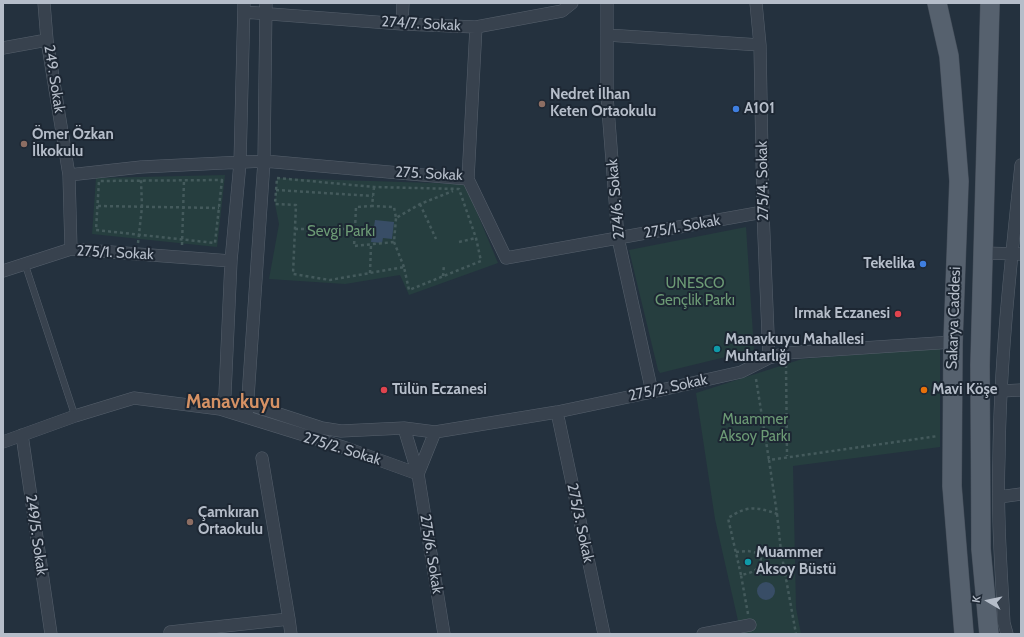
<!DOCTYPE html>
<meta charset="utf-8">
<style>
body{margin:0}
#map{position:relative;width:1024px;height:637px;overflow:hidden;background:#24313e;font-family:Cabin,sans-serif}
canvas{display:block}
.frame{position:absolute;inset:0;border:4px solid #b5bdc9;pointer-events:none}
.north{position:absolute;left:968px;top:581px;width:40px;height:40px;-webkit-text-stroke:3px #1d2733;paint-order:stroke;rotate:279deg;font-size:11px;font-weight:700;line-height:16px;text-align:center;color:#b5bdc9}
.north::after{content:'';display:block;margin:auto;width:14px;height:18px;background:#b5bdc9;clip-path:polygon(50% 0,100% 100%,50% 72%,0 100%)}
</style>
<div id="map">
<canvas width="1024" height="637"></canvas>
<div class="frame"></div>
<div class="north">K</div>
</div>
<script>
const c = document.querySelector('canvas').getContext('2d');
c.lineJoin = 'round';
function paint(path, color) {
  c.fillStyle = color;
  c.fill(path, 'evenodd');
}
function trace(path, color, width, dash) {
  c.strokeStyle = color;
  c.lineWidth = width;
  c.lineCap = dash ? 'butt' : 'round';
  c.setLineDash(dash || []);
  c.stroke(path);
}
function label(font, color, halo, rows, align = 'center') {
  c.font = font + ' Cabin,sans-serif';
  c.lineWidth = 4;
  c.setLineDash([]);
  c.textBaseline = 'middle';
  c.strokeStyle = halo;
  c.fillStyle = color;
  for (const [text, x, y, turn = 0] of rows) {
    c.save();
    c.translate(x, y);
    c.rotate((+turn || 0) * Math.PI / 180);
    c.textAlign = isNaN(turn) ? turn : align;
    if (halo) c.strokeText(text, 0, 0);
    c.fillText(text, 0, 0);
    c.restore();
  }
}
const green = new Path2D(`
 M225,175L217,247L92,234L96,178Z
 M277,178L465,184L498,263L409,295L400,275L345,284L269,279L279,224L275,204Z
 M746,227L754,350L660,373L658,370L629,250Z
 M940,348V447L793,466L796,608L801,634H741L715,519L696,393L802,359Z`);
const water = new Path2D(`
 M375,220L394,222L392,239L383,238L382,243L371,242L372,235H367L368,227H374Z
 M757 591a9 9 0 1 1 18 0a9 9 0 1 1-18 0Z`);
const path = new Path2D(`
 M277,178L374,187L459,189L476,238L481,261L409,290L404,267L330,280L293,274L296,205L275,204Z
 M222,180L215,243L96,230L99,181Z
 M374,187L372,206L394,207L396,218L420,204L453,191
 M276,190L373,196
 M420,204L436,239
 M98,206L219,208
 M295,229H355L354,246L394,242L396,218
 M355,229L356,207L372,206
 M394,242L404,267
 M459,242L476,238
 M138,243L142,207L141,180
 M182,245L184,180
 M370,273L371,245
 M443,276L444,265
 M786,365L787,456
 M756,379L769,460
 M777,514L781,551L796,634
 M736,552L748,551L762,554L781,551
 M741,575L728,518C747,506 755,506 777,514L769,460L938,436
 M748,614L741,575C757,572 759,569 762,554`);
const service = new Path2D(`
 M25,264L75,416`);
const minor = new Path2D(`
 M44,3L47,40L69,175L71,249
 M607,3V96L618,238L652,392
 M756,3L760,45L763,212L769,358
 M244,12L402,24L476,27L562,11L572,3
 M402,24L403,3
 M607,35L760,45
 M3,48L47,40
 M69,175L141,167L264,161L468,179L476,27
 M468,179L506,258L763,212
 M982,253L1021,254
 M3,271L71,249L231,261
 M1001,391L1021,390
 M220,409L248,404L322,428L341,431L404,428L435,432L557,412L652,392L741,372L769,358L786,353L953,342
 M220,409L225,394L231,261L240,163L244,3
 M247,412L264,161L266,3
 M557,412L604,634
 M404,428L418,474L444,634
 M22,435L51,634
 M3,442L75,416L134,398L220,409L346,448L418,474
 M418,474L435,432
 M999,497L1021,494
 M289,619L291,634
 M171,634L170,632L289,619L262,458
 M703,634L750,625
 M1007,634L1004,623C1001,568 997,513 999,457C1000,360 1011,262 1021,165`);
const primary = new Path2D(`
 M937,3L949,56L959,181L953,342L952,486L964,634
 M989,634L981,549L980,365L990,3`);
const markers = [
 [542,104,4,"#8d6e63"],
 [736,109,4,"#3f7fe0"],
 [24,144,4,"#8d6e63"],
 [923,264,4,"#3f7fe0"],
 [898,314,4,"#e0444e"],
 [717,349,4,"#0f9aa8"],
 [384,390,4,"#e0444e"],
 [924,390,4,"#e8710a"],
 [190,522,4,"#8d6e63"],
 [748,562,4,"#0f9aa8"]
];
const streetNames = [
 ["274/7. Sokak",421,24,3],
 ["249. Sokak",54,79,81],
 ["275. Sokak",429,174,3],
 ["275/4. Sokak",763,181,-91],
 ["274/6. Sokak",616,199,-95],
 ["275/1. Sokak",682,227,-10],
 ["275/1. Sokak",115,253,3],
 ["Sakarya Caddesi",954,318,-88],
 ["275/2. Sokak",668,388,-12],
 ["275/2. Sokak",342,449,17],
 ["275/3. Sokak",580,523,78],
 ["249/5. Sokak",36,535,82],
 ["275/6. Sokak",431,554,81]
];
const poiNames = [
 ["Nedret İlhan",550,95],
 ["Keten Ortaokulu",550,112],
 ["A101",744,109],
 ["Ömer Özkan",32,135],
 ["İlkokulu",32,152],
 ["Tekelika",915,264,"right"],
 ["Irmak Eczanesi",890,314,"right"],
 ["Manavkuyu Mahallesi",725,340],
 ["Muhtarlığı",725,357],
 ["Tülün Eczanesi",392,390],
 ["Mavi Köşe",932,390],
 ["Çamkıran",198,513],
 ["Ortaokulu",198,530],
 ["Muammer",756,553],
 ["Aksoy Büstü",756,570]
];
const parkNames = [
 ["Sevgi Parkı",341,232],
 ["UNESCO",695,284],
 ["Gençlik Parkı",695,301],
 ["Muammer",755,420],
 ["Aksoy Parkı",755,437]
];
const districtNames = [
 ["Manavkuyu",233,402]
];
paint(green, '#263e3f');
paint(water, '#384d66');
trace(service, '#56606c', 7);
trace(minor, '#56606c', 13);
trace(primary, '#454e5a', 20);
trace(path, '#445a5c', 2.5, [3, 3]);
trace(service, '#38424e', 6);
trace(minor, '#38424e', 12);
trace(primary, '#56616e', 19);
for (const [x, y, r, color] of markers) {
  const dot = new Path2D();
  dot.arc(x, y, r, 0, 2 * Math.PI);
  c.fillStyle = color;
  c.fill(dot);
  trace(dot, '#1d2733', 1.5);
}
label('15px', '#b5bdc9', '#1d2733', streetNames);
label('bold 15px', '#b5bdc9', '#1d2733', poiNames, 'left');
label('15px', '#6c9a75', '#1d2733', parkNames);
label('bold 19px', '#d59164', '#1d2733', districtNames);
</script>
